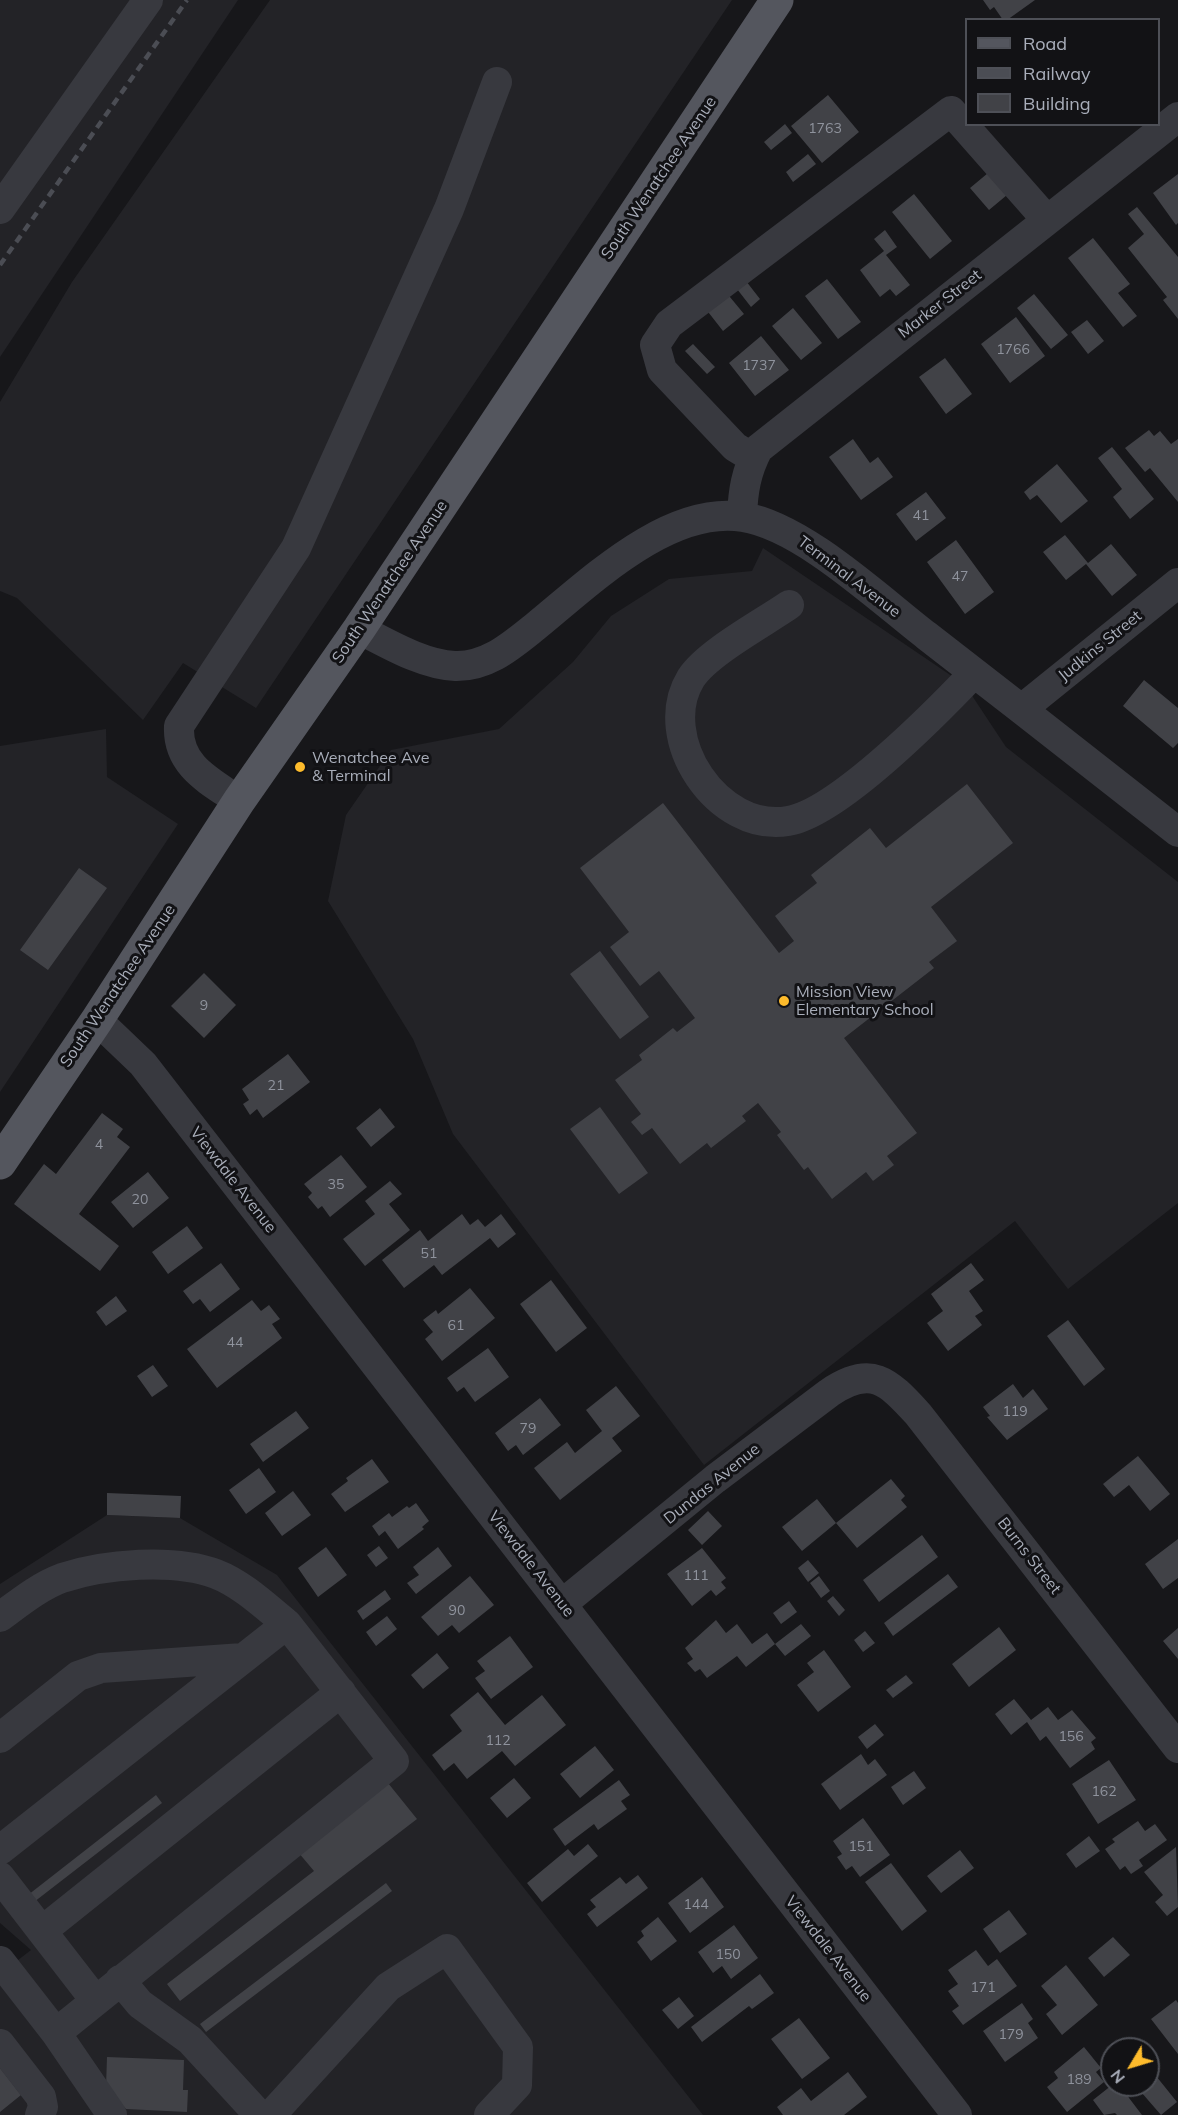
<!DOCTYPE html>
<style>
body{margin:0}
#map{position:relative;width:1178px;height:2115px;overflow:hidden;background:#17171a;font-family:Mulish,sans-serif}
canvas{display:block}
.legend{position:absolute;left:965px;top:18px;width:195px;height:108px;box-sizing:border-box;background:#121215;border:2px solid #4e5057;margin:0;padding:8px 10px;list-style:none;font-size:18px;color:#a9aeba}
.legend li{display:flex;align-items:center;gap:12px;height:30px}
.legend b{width:30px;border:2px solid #4e5057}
.north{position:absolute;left:1100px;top:2037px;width:60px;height:60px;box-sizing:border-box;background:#121215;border:2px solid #4e5057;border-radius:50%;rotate:232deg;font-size:16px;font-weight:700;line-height:24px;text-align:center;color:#a9aeba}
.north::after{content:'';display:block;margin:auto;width:21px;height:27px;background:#fdbb2c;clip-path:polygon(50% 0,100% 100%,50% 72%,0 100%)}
</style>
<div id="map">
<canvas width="1178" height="2115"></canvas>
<ul class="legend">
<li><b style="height:8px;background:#54565e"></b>Road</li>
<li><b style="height:8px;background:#4b4d54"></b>Railway</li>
<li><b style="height:16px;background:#414247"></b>Building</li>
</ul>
<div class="north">N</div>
</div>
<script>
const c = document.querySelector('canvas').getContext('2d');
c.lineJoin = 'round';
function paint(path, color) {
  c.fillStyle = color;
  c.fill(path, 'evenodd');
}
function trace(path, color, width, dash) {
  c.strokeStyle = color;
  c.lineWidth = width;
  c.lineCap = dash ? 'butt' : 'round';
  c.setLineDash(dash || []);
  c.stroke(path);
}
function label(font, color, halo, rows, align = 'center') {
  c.font = font + ' Mulish,sans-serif';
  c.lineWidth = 6;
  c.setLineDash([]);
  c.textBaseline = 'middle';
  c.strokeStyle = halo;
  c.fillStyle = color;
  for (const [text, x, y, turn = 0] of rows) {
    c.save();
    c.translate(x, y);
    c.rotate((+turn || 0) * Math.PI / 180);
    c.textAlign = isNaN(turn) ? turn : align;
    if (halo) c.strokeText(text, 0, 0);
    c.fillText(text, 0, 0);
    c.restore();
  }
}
const built = new Path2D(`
 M0,0H238L0,357Z
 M270,0H732L256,708L183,663L143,720L17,598L0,591V402L72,282Z
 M763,548L965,685L1006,747L1178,882V1203L1068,1289L1015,1221L704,1465L453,1134L413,1039L328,901L346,815L391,750L499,729L573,662L611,616L669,579L752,571Z
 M106,729L107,777L178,824L0,1092V746Z
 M107,1515L180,1518L277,1575L703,2115H0V1974L31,1950L0,1923V1584Z`);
const building = new Path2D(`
 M983,0H1035L1007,20H1003L994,7L990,10Z
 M828,95L859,132L822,163L791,126Z
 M785,124L792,133L771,150L764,142Z
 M808,154L816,164L793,182L786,172Z
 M988,173L1007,195L989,210L970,188Z
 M1178,174V223L1176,225L1153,193Z
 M914,194L952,241L930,259L892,212Z
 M1137,207L1178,257V319L1163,300L1167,297L1128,248L1144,234L1128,214Z
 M885,230L897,247L886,255L910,285L896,296L890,289L880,297L860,270L884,251L874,239Z
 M1093,238L1130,284L1118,293L1137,316L1123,327L1068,258Z
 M827,279L861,322L838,339L805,296Z
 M746,281L760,299L751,307L737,289Z
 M725,291L744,314L723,331L705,308Z
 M1034,294L1068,335L1051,349L1017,308Z
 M793,308L822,343L801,360L772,326Z
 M1016,317L1045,356L1010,383L981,344Z
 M1087,320L1104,341L1088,354L1071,332Z
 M761,336L789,370L755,396L729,363Z
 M693,344L715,367L707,374L685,351Z
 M945,358L972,394L946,414L919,377Z
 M1149,430L1154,436L1160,431L1171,444L1178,439V502L1150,468L1145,472L1125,448Z
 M853,439L870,463L878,457L893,477L861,500L829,457Z
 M1112,447L1154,499L1130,519L1113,497L1122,489L1098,458Z
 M1057,464L1088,501L1061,523L1037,495L1030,500L1024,492Z
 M926,492L946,518L916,541L896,514Z
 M1065,535L1088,563L1111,544L1137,575L1112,596L1086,564L1066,580L1043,552Z
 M956,540L994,592L965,614L927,562Z
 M1144,680L1178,708V743L1173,748L1123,706Z
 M967,784L1013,843L931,907L957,941L929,962L934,968L844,1038L917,1133L887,1156L894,1165L873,1181L866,1172L832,1199L808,1167L804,1170L777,1135L781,1132L758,1103L742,1116L746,1121L711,1148L707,1143L680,1164L652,1128L642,1135L631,1122L641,1114L615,1080L642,1060L639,1055L673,1028L677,1032L695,1018L659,971L640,986L610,947L629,932L580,868L663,803L779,953L794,941L775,916L817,883L811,875L870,828L886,848Z
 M79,868L107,888L48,970L20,950Z
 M600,951L649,1017L620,1039L570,974Z
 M204,973L236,1005L204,1038L171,1006Z
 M288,1054L310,1082L263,1118L257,1109L250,1115L243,1104L249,1100L242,1089Z
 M600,1107L648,1173L619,1194L570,1129Z
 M380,1108L395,1127L371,1147L356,1128Z
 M102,1113L123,1129L117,1137L130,1147L79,1214L119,1246L100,1271L14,1204L44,1164L56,1174Z
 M341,1155L367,1187L330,1217L322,1206L318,1209L308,1197L312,1193L304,1184Z
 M148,1172L169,1198L133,1228L111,1202Z
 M390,1181L402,1194L389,1204L410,1230L365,1266L343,1239L375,1214L365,1201Z
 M462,1214L470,1225L478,1219L485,1227L501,1214L516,1234L498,1248L490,1238L442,1275L434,1265L404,1288L382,1260L420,1230L428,1241Z
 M187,1226L203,1248L168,1274L152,1252Z
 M221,1263L240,1289L210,1312L200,1299L193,1304L183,1291Z
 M971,1263L984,1280L969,1291L983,1311L975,1316L982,1325L948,1351L927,1323L943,1311L931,1294Z
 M551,1280L587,1328L556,1352L520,1304Z
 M470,1288L495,1318L442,1361L425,1339L433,1332L423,1320L436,1310L438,1314Z
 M116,1296L127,1311L106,1326L96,1312Z
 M252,1300L261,1311L269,1305L280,1319L272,1324L282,1338L217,1388L187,1349Z
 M1068,1320L1105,1369L1084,1386L1047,1336Z
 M488,1348L509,1377L475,1402L464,1387L457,1392L447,1378Z
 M153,1365L168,1386L152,1397L137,1376Z
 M1013,1384L1023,1398L1033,1389L1048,1409L1007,1440L987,1417L990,1416L983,1407Z
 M616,1386L640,1416L612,1438L622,1451L560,1500L534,1468L567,1442L575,1453L602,1431L586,1410Z
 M540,1398L561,1425L523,1455L516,1445L508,1451L495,1433Z
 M296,1411L309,1428L263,1462L250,1444Z
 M1138,1456L1170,1494L1150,1511L1129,1485L1114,1497L1103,1484Z
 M372,1459L389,1482L345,1512L331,1494L348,1481L346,1478Z
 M259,1468L276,1492L246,1514L229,1490Z
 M891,1479L905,1496L901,1500L907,1507L857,1548L836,1523Z
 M293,1491L311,1515L282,1536L265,1513Z
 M107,1493L181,1496L180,1518L107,1515Z
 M817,1499L836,1523L802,1551L782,1527Z
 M416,1503L429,1521L422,1527L424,1529L398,1549L385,1531L379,1536L372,1526L389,1513L392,1517L407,1506L409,1508Z
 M708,1511L722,1526L702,1545L688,1530Z
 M922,1535L938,1557L879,1602L863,1580Z
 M1178,1539V1578L1163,1589L1145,1564Z
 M379,1546L388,1558L376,1567L367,1555Z
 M326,1547L347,1575L318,1597L298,1568Z
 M438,1547L452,1566L416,1594L407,1583L419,1575L413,1567Z
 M702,1548L726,1578L721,1582L726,1588L716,1596L711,1590L692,1606L667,1574Z
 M808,1560L819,1573L808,1582L798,1568Z
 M948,1574L958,1587L893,1636L884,1623Z
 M470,1576L494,1605L459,1633L452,1625L438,1636L421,1617Z
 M819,1576L830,1591L821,1598L810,1583Z
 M385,1590L391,1599L363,1620L357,1611Z
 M833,1596L845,1610L839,1616L827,1601Z
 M789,1601L797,1612L781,1624L773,1613Z
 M387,1616L397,1629L376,1646L366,1632Z
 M716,1620L726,1633L737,1624L752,1644L767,1633L775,1644L746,1667L737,1656L707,1678L700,1669L695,1672L687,1663L693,1659L685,1648Z
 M801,1624L811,1636L785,1656L775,1644Z
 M999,1627L1016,1650L969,1687L952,1664Z
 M1178,1628V1659L1163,1641Z
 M865,1631L875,1643L863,1652L854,1640Z
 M510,1636L533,1667L491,1699L475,1678L485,1671L477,1661Z
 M824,1650L851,1687L818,1712L797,1685L814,1672L807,1663Z
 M437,1653L449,1668L423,1689L411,1675Z
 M906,1675L913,1683L893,1698L886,1690Z
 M478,1692L505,1725L542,1695L566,1725L515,1766L502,1751L467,1779L454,1763L444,1771L432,1755L462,1731L450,1715Z
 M1014,1699L1031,1720L1048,1707L1058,1720L1072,1710L1096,1738L1091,1742L1095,1749L1070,1768L1046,1736L1040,1741L1027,1722L1011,1735L995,1714Z
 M875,1724L884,1735L867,1749L858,1737Z
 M595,1746L614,1770L580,1798L560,1774Z
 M861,1754L868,1765L875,1759L887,1775L840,1810L821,1784Z
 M1109,1760L1136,1800L1098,1824L1072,1784Z
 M914,1771L926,1788L903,1805L891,1787Z
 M514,1778L531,1798L507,1818L490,1798Z
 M619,1780L630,1795L621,1801L627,1809L598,1830L594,1824L565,1846L553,1829Z
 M388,1783L417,1819L180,2001L167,1984L314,1871L298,1852Z
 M156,1795L162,1803L34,1902L28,1895Z
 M863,1818L890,1855L860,1877L852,1866L846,1870L837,1857L842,1854L833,1841Z
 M1138,1821L1145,1831L1155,1824L1167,1840L1139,1860L1143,1866L1131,1874L1125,1866L1120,1870L1105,1849L1115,1842L1112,1839Z
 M1089,1836L1100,1851L1076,1868L1066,1854Z
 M588,1844L598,1856L542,1902L527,1883L568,1849L574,1856Z
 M1176,1847L1178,1907L1167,1916L1155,1902L1163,1895L1144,1872Z
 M960,1850L974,1868L941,1893L927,1876Z
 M891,1863L927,1911L902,1931L865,1882Z
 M638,1875L648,1888L597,1927L587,1914L596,1907L590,1900L620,1877L626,1884Z
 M702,1877L724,1907L690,1933L668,1903Z
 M386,1883L392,1891L206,2032L200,2024Z
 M1009,1910L1027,1934L1000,1953L983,1929Z
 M658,1917L677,1941L651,1961L637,1942L644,1936L641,1931Z
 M734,1925L758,1958L731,1979L722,1966L713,1973L698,1952Z
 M1113,1937L1130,1955L1104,1977L1088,1958Z
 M976,1950L988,1966L997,1959L1017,1986L963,2025L952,2011L959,2006L948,1991L958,1984L948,1970Z
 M1066,1965L1098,2005L1062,2035L1046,2014L1057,2005L1041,1986Z
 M760,1974L774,1993L752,2009L749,2006L702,2042L691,2027Z
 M679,1997L694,2016L678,2029L662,2010Z
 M1176,2000L1178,2003V2054L1151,2019Z
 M1022,2003L1033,2019L1028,2023L1038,2038L1005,2062L983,2031Z
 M799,2018L830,2058L802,2079L771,2039Z
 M1084,2047L1101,2068L1096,2072L1104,2082L1067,2112L1047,2087L1058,2078L1054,2072Z
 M107,2057L184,2060L183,2090H188L187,2112L126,2109L106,2087Z
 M1148,2066L1177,2102L1161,2115L1135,2085H1148Z
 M0,2068L21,2095L0,2112Z
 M848,2072L867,2097L844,2115H783L777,2107L801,2088L811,2101Z
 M1112,2085H1123L1129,2092L1126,2094L1142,2115H1117L1115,2113L1104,2115L1093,2100Z`);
const minor = new Path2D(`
 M0,209L148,0
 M753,458L735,447L662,370L655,345L669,324L951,111L1047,220
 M742,516C743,491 746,472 758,449L1178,117
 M789,605C763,623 707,653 691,678C654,738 718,833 788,821C838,813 938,711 974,673
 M359,629C387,643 423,665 455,666C488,667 512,645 536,626C589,583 668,505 743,517C802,526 879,599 927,636C1011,701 1094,766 1178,832
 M1023,708L1178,583
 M239,801C210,781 177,766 179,726L296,548L449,209L497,82
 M97,1020L143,1064L957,2115
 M562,1604L715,1479L829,1393C871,1364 888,1381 918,1414L1178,1748
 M0,1617C19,1603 40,1586 62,1578C104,1564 174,1558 216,1574C242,1584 265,1606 287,1624
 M0,1738L78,1676L101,1668L243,1658
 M0,1850L287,1624L394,1761L56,2033L0,1961
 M0,1877L95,2000
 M42,1931L341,1692
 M120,1980L140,2004L190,2040L259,2115
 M56,2033L112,2115
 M0,2044L41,2097L43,2107L40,2115
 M271,2115L388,1987L447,1949L518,2047L517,2085L489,2115`);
const major = new Path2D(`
 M0,1163L97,1020L239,801L359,629L777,0`);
const rail = new Path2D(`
 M0,265L187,0`);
const markers = [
 [300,767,6,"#fdbb2c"],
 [784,1001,6,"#fdbb2c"]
];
const numberNames = [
 ["1763",825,129],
 ["1766",1013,350],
 ["1737",759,366],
 ["41",921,516],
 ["47",960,577],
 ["9",204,1006],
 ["21",276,1086],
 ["4",99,1145],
 ["35",336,1185],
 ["20",140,1200],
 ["51",429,1254],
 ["61",456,1326],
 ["44",235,1343],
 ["119",1015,1412],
 ["79",528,1429],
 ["111",696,1576],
 ["90",457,1611],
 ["156",1071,1737],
 ["112",498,1741],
 ["162",1104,1792],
 ["151",861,1847],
 ["144",696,1905],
 ["150",728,1955],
 ["171",983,1988],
 ["179",1011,2035],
 ["189",1079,2080]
];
const streetNames = [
 ["South Wenatchee Avenue",659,178,-56],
 ["Marker Street",940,304,-38],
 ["Terminal Avenue",849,577,37],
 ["South Wenatchee Avenue",390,582,-56],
 ["Judkins Street",1100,646,-39],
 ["South Wenatchee Avenue",118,986,-56],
 ["Viewdale Avenue",233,1180,52],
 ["Dundas Avenue",712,1484,-39],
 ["Burns Street",1029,1556,52],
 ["Viewdale Avenue",531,1564,52],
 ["Viewdale Avenue",828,1949,52]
];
const poiNames = [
 ["Wenatchee Ave",312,758],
 ["& Terminal",312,776],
 ["Mission View",796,992],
 ["Elementary School",796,1010]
];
paint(built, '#232327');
paint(building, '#414247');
trace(minor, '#38393f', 30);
trace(major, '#54565e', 33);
trace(rail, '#4b4d54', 4.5, [8, 6]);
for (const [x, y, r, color] of markers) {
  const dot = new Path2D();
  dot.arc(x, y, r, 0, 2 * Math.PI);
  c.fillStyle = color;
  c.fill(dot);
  trace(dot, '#121215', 2);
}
label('14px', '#8f939d', null, numberNames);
label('16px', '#a9aeba', '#121215', streetNames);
label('16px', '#a9aeba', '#121215', poiNames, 'left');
</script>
